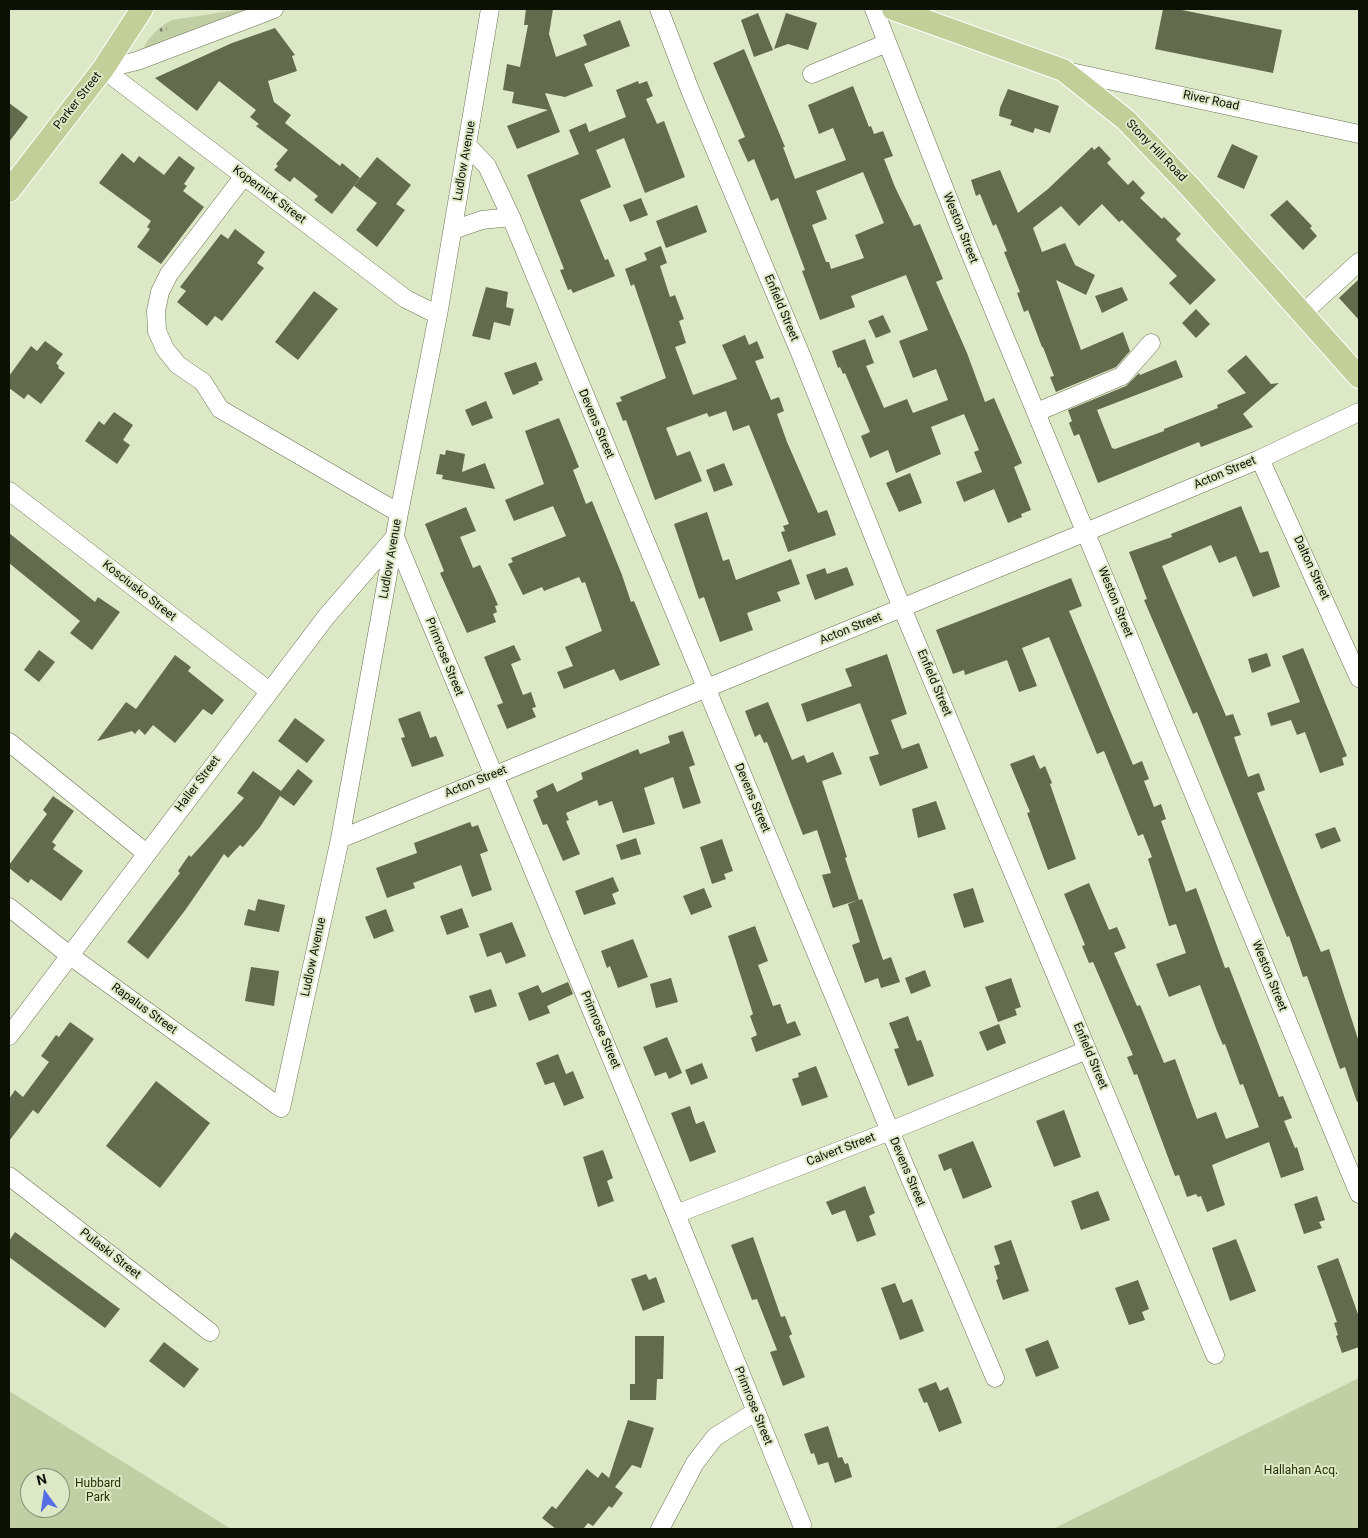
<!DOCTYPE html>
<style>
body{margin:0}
#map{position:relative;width:1368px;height:1538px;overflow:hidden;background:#dde8c6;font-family:Roboto,sans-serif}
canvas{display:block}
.frame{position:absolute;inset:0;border:10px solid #0c1005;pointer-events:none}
.north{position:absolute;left:20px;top:1468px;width:50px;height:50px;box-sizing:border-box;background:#dde8c6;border:1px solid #899279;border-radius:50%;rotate:346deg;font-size:14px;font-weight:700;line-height:20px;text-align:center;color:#0c1005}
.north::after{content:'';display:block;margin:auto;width:18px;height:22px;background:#566ee3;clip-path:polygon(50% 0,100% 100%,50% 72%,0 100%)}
</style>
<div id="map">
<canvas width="1368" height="1538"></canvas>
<div class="frame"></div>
<div class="north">N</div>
</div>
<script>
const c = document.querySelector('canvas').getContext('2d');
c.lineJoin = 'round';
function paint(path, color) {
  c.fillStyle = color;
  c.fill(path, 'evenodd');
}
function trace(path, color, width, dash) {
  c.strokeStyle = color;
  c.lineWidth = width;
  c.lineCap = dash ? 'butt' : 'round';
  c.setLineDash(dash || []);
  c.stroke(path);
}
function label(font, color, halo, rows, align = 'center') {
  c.font = font + ' Roboto,sans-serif';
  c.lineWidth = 4;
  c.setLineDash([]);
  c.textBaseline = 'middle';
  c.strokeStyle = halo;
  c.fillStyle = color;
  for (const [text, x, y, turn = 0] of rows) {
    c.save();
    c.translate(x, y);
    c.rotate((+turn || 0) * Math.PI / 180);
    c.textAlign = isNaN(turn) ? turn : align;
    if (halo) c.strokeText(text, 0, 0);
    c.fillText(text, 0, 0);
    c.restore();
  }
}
const green = new Path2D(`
 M243,9L247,10L141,52C148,38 158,27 172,20Z
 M1359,1378V1529H1053Z
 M9,1391L231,1529H9ZM30,1478H60V1508H30Z`);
const building = new Path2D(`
 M526,9H553L549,34L556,57L587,45L583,35L620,20L630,46L584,64L593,86L565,97L545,93L560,132L517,149L507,126L548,110L512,103L514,92L503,90L507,64L520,67L528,25H524Z
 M1163,9H1177L1282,30L1273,73L1155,49Z
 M758,13L773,50L754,57L741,20Z
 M786,13L817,23L808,50L788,44L774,49Z
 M275,28L295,55L292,56L297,71L268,81L274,102L291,115L285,123L340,166L342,163L360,178L332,214L314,200L318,196L294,177L290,182L274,170L278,166L276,164L288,150L256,126L259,124L250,117L256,110L219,81L197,111L155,78L232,43Z
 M744,49L785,147H783L795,179L846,160L833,128L819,134L808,105L853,86L869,127L871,126L874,134L883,131L893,156L884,159L895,187L914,226L920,224L937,264L943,279L936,282L967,353L985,402L994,398L1022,463L1014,467L1031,510L1021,514L1022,517L1008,523L994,489L964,502L956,482L982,472L974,452L979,450L964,414L931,427L941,454L896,473L888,450L870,458L861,436L870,432L845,373L843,374L840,367L838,368L832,351L865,339L874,363L866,366L884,408L907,399L913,413L948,400L936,369L913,378L899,341L928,330L906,275L851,296L855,307L820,320L802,271L805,270L778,198L771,201L754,159L748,162L738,140L745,137L713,63ZM863,172L884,223L855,235L864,258L831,269L829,262H826L812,225L827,219L816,191Z
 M638,81L639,84L647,81L653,96L646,99L657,124L664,121L685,177L645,193L624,138L596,150L611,187L580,200L605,260L608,259L615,276L573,293L571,289L568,290L560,270L564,269L527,175L579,154L569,130L586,123L589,132L626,117L616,90Z
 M1008,89L1059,106L1050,133L1035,128L1033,133L1010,125L1012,120L999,116L1000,108Z
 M9,103L28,117L9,142Z
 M1232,144L1258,156L1244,189L1217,177Z
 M1099,146L1111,159L1107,163L1128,185L1133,180L1145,193L1140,198L1162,219L1164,217L1181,234L1176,239L1177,241L1216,280L1190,305L1169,283L1177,276L1122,220L1119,222L1102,204L1079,226L1061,206L1033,228L1042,252L1065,243L1075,265L1095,275L1086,295L1056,280L1081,350L1123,332L1130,351L1116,367L1056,392L1050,377L1054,376L1043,347H1042L1028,310L1024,312L1017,293L1020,292L1004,252L1007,251L996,224L993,226L980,194L976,196L971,180L1000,170L1018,213L1048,189L1092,147L1094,150Z
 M122,153L134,163L139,156L164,175L179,156L195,168L184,184L187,186L183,191L204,207L161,264L137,247L150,229L147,227L151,221L99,183Z
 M377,157L411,185L396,204L405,210L377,247L356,230L377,203L354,186Z
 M641,198L648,215L630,222L623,205Z
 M1287,200L1312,226L1310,228L1317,236L1303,250L1270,215Z
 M697,205L707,232L666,248L656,221Z
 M235,229L265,252L257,263L264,268L222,321L215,316L207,326L177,302L186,291L180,287L221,234L228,239Z
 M661,246L667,263L660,266L670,297L675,295L684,319L679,321L686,343L675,347L693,395L737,379L722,345L745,335L749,345L757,341L764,358L755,361L771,400L779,397L784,411L777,414L787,442L818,513L827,510L836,535L788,552L781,532L785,531L783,526L789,524L749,425L733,431L726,411L709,417L707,413L666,428L677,456L690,451L702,481L655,500L626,420L623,421L616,403L622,401L620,397L666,378L634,284L631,286L625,269L647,260L644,253Z
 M1359,279V320L1339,298Z
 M486,287L508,292L506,307L514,309L510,326L494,322L490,340L472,336Z
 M1122,287L1128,300L1102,313L1095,296Z
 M314,291L338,309L298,360L275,342Z
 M1196,309L1210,324L1196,338L1182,323Z
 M883,315L891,332L876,338L868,321Z
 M45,341L63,354L56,363L59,366L58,368L65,373L41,404L28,394L24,399L9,388V376L31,346L37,351Z
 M1246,355L1271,384L1279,383L1243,414L1253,427L1201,447L1199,442L1098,483L1079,434L1074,436L1069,423L1072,421L1068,410L1126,386L1139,373L1140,375L1176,360L1183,377L1097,410L1112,448L1115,449L1164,431V429L1218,408L1217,405L1246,393L1227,371Z
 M536,362L543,380L538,382L539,384L513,395L504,373Z
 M486,401L493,418L472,426L465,410Z
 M114,412L133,425L123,440L130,445L117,464L85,441L99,421L104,425Z
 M559,418L579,467L573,470L586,504L592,501L622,575L631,602L634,601L660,665L620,681L614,669L564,689L557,672L573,666L565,647L602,631L585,582L582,583L579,577L544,591L542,587L523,595L508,564L513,562L511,558L566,536L553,506L514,521L505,500L544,484L525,431Z
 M446,450L465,454L462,472L485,463L495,489L442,479L443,475L436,474L440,454L445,455Z
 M724,463L733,485L714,492L706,470Z
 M910,473L922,503L899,512L886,483Z
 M1241,506L1260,553L1268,551L1280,587L1253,597L1236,556L1219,563L1211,545L1162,566L1226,716L1233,714L1241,735L1234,737L1248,777L1259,773L1265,790L1257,793L1321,952L1329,949L1359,1042V1101L1357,1102L1345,1067L1340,1069L1307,976L1303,977L1289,936L1287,937L1197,712L1193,714L1144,600L1147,599L1129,552L1172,537L1171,534Z
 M466,507L476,531L460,537L473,568L480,565L498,605L495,606L497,612L493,614L496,622L467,633L440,573L444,571L425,524Z
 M707,512L723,561L729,559L736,580L791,559L800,584L777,592L781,601L747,613L753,630L720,642L704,597L699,599L674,524Z
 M9,533L95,602L98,597L120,612L92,650L70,633L80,621L9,563Z
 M847,567L854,585L815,600L806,575L825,568L827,574Z
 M1071,578L1082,606L1069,611L1133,765L1142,761L1149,779L1144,781L1154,807L1161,804L1166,819L1161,821L1186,892L1196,888L1225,968L1229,967L1279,1097L1283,1096L1292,1118L1284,1121L1295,1148L1297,1147L1304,1170L1281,1178L1269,1142L1212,1165L1225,1205L1207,1212L1201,1196L1198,1197L1196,1194L1187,1197L1179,1175L1175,1176L1137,1074L1134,1075L1127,1057L1133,1055L1093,962L1089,963L1082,946L1085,945L1064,894L1089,883L1109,930L1117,927L1126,948L1114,953L1137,1006L1140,1005L1164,1063L1175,1059L1197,1119L1216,1112L1226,1139L1259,1127L1243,1084L1240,1085L1225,1044L1223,1045L1217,1031L1200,985L1169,997L1156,964L1186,953L1176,924L1169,926L1148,859L1152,857L1143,834L1138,836L1104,751L1097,754L1049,637L1022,648L1037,686L1019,692L1007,660L965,675L964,670L953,674L936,630Z
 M514,645L521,660L511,664L523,695L531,692L536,707L532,708L536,717L507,729L497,705L503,703L484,657Z
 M1303,648L1347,756L1342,758L1344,765L1320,773L1305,732L1297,735L1291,720L1271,726L1267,713L1300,702L1282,656Z
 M39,650L55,662L39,682L24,670Z
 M1267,653L1271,666L1252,673L1248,659Z
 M887,654L907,714L891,720L902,749L919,743L928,768L880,786L869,757L879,754L860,703L807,722L801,704L852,686L845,669Z
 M175,655L191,667L188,671L224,700L212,715L203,709L175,743L153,725L145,735L139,729L135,734L132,731L97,741L126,702L136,709Z
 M768,702L792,760L804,755L807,763L833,752L842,774L822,781L847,857L845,858L859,900L862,899L883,960L891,957L900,982L881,988L878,978L865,983L852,945L860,942L848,904L858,900L833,908L822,875L831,873L817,830L803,835L767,742L764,743L760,734L755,737L745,711Z
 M420,711L430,738L436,736L444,756L412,767L401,738L405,737L398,719Z
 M295,718L325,740L307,763L278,741Z
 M683,731L695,765L689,767L701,803L683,809L673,777L644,788L655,824L623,833L612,801L599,806L597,800L566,813L569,820L566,821L580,854L563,861L547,824L543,825L533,800L538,797L536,791L553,783L557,792L583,779L581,773L638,749L640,754L670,743L668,736Z
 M1034,755L1040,769L1045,766L1052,783L1050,784L1076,859L1048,870L1027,813L1030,812L1010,764Z
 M298,769L313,781L294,806L280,796L260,827L243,847L240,845L228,858L224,854L186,909L148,959L127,942L180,873L178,871L189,855L191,857L244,798L237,793L253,771L281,791Z
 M53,796L74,811L52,842L56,845L53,849L83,871L61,901L31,879L28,883L9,868V865L47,814L43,810Z
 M936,801L946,829L918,838L912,809Z
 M470,822L472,827L478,825L488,851L480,854L492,890L472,897L461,865L413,883L415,888L387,898L376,868L417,853L414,843Z
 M1335,827L1341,841L1321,849L1315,834Z
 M636,838L641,854L621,860L616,845Z
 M722,839L733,871L724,874L726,879L712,884L700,847Z
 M613,877L619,891L612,894L616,904L584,915L575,891Z
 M704,888L712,907L691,915L683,896Z
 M973,888L984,922L964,928L953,894Z
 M258,899L285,905L279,932L244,925L248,909L255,911Z
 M462,908L469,927L447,935L440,916Z
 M386,909L394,931L374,939L365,917Z
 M512,922L526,956L506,964L501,952L487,957L479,934Z
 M755,926L768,961L758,965L773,1006L780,1004L787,1024L795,1021L801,1035L756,1052L751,1038L757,1035L750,1016L753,1014L728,936Z
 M633,939L648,977L618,988L610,966L607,968L601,951Z
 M251,967L279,971L274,1006L245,1001Z
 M925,970L931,986L911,994L905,978Z
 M671,978L678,1002L656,1008L650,984Z
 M1011,978L1021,1007L1015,1009L1017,1015L998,1022L985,987Z
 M568,982L573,994L547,1006L550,1013L529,1021L518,993L538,985L542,993Z
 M491,989L497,1006L475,1013L469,996Z
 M908,1016L917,1041L921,1040L934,1076L908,1086L894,1049L899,1048L889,1023Z
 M70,1022L94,1039L38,1114L33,1110L9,1141V1099L15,1090L23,1097L49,1062L41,1056L56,1035L59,1037Z
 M999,1024L1006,1043L987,1051L979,1032Z
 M667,1037L682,1073L669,1079L666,1072L655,1076L643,1047Z
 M558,1054L566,1074L573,1071L584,1098L564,1106L554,1082L545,1085L536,1063Z
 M702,1063L708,1078L691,1085L685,1070Z
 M816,1066L828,1097L802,1106L792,1079L799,1077L798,1073Z
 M156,1081L210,1123L160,1188L106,1146Z
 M690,1106L696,1124L704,1121L716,1152L690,1162L671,1113Z
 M1064,1110L1081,1157L1054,1167L1036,1121Z
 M973,1141L992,1187L963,1199L951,1168L944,1171L938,1155Z
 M603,1150L613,1178L607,1181L614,1201L598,1207L583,1157Z
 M865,1186L875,1213L869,1216L876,1235L857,1242L845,1210L832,1215L826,1202Z
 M1098,1191L1110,1220L1081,1230L1071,1201Z
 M1317,1196L1325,1220L1319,1222L1322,1228L1304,1234L1294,1204Z
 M15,1232L120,1309L105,1328L9,1257V1241Z
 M753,1237L781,1317L785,1316L792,1334L789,1336L805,1377L783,1386L770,1352L777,1350L757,1299L752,1300L731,1245Z
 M1236,1239L1256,1291L1230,1301L1212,1248Z
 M1011,1240L1029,1291L1003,1300L996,1280L998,1279L994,1266L1000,1264L994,1246Z
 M1338,1258L1359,1317V1347L1342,1353L1336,1336L1338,1335L1334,1323L1337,1322L1317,1266Z
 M646,1274L649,1280L656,1277L665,1302L643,1311L631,1279Z
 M1138,1280L1149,1309L1142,1312L1145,1320L1129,1325L1115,1288Z
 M895,1283L903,1303L912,1299L924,1331L900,1340L881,1288Z
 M635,1336H664L663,1379H657L656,1400H630V1384H635Z
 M1048,1340L1059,1368L1036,1377L1025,1349Z
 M164,1342L199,1369L184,1388L149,1361Z
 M936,1382L940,1391L948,1387L962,1423L939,1432L927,1402L924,1403L918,1389Z
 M628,1420L654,1428L641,1468L632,1465L615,1487L623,1493L612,1508L609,1506L593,1526L588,1523L583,1529H556L542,1518L552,1506L556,1509L587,1469L598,1478L602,1472L609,1478Z
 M828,1426L838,1458L842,1457L845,1464L848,1463L852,1477L835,1483L828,1462L818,1465L814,1453L811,1454L804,1434Z`);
const path = new Path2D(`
 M160,30L167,29`);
const minor = new Path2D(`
 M659,9L690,90L801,355L902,608L1215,1355
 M874,9L961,231L1359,1194
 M103,69L406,299L438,315
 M103,69L137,61L274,9
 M1066,71L1359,134
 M812,74L887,43
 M468,146L487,166L511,217
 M244,176L169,274L160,292L156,311L157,331L165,349L178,365L203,382L220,409L399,513
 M453,230L482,220L511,217L890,1131L995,1378
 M1303,313L1359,262
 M1037,412L1122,376L1151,343
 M1260,459L1359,678
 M9,491L269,691
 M9,742L146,853
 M340,839L1086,532L1260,459L1359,412
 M9,907L69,955L281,1108L340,839L399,513L438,315L490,9
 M9,1036L326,617L395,537L676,1214L802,1525
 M9,1176L210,1332
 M676,1214L890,1131L1087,1050
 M660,1529L695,1463L715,1437L755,1412`);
const major = new Path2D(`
 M893,9L1063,70L1126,120L1190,187L1359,377
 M9,191L103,69L142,9`);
const streetNames = [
 ["Parker Street",78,101,-52],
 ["River Road",1211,101,12],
 ["Stony Hill Road",1156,151,46],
 ["Ludlow Avenue",465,161,-80],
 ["Kopernick Street",269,195,37],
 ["Weston Street",960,228,68],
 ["Enfield Street",781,308,67],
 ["Devens Street",596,424,67],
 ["Acton Street",1225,473,-23],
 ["Ludlow Avenue",391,559,-80],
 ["Dalton Street",1311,568,65],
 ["Kosciusko Street",139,591,38],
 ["Weston Street",1115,602,68],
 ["Acton Street",851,629,-22],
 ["Primrose Street",444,657,68],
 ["Enfield Street",934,683,67],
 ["Acton Street",476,782,-22],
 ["Haller Street",198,784,-53],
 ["Devens Street",752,798,67],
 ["Ludlow Avenue",314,957,-78],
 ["Weston Street",1269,976,68],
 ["Rapalus Street",144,1009,36],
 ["Primrose Street",600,1030,67],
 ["Enfield Street",1090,1056,67],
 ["Calvert Street",841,1150,-21],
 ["Devens Street",907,1172,67],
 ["Pulaski Street",110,1254,38],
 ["Primrose Street",753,1406,68]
];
const parkNames = [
 ["Hallahan Acq.",1301,1471],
 ["Hubbard",98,1484],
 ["Park",98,1498]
];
paint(green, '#c2cea3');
paint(building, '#626b4d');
trace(minor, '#6b7355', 19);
trace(major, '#fff', 24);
trace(path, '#757d66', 3, [2.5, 4]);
trace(minor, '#fff', 18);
trace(major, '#c2cf98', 22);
label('12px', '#0c1005', '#dde8c6', streetNames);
label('12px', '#273104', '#dde8c6', parkNames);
</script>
